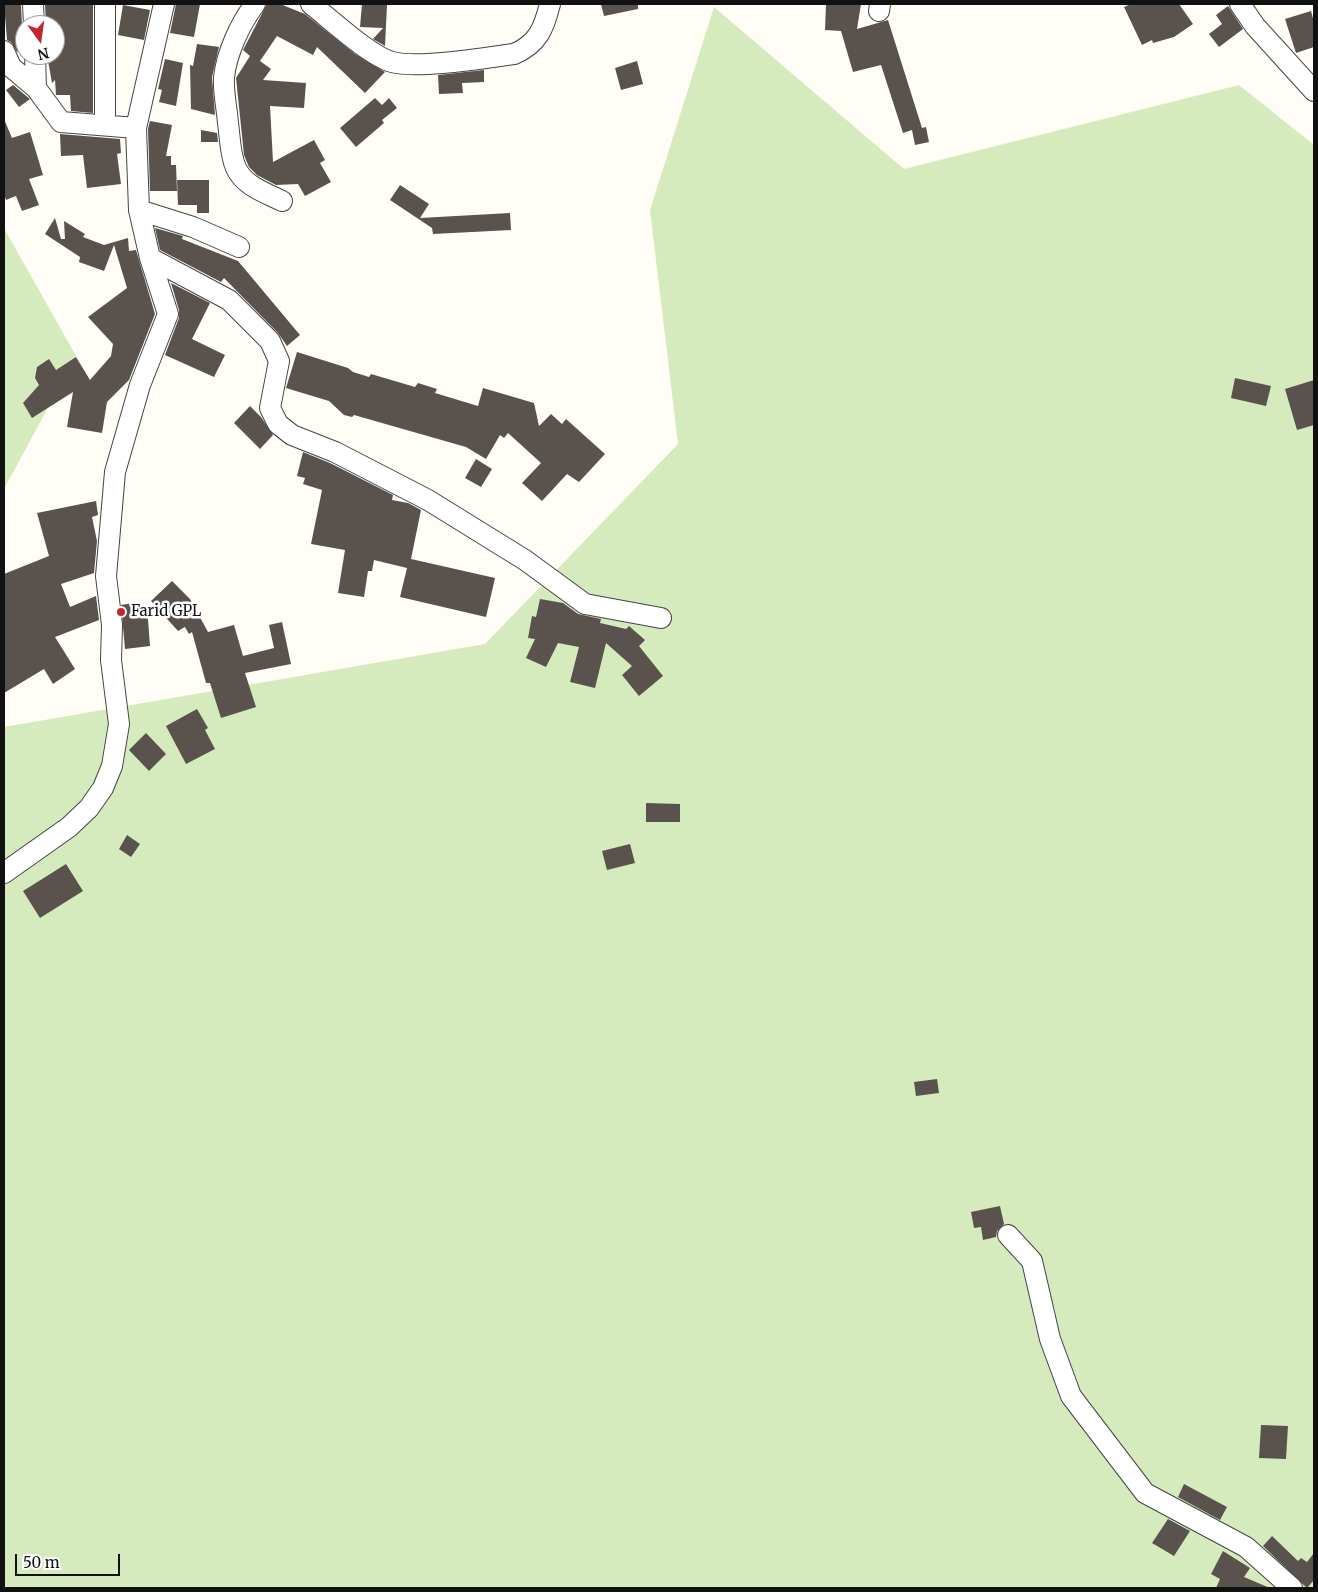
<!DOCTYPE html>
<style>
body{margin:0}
#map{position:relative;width:1318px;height:1592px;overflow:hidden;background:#fffdf5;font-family:Merriweather,serif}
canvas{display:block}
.frame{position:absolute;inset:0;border:5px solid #111;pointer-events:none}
.north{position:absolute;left:15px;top:15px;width:50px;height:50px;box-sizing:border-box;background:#fff;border:1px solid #a0a0a0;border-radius:50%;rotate:166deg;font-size:14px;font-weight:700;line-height:20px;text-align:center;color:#111}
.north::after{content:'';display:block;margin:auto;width:18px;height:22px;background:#c4262e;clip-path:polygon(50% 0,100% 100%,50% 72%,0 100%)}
.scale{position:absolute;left:15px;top:1554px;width:105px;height:22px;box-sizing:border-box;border:2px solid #111;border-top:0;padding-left:6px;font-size:15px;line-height:18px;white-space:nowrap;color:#111;-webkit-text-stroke:4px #fff;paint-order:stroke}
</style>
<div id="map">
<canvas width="1318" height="1592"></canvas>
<div class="frame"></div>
<div class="north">N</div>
<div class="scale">50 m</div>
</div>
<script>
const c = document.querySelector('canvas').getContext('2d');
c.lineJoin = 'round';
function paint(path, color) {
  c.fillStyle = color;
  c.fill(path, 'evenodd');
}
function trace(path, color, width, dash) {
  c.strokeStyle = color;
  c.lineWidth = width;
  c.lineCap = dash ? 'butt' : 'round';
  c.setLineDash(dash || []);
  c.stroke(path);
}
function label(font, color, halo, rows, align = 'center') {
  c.font = font + ' Merriweather,serif';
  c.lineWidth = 5;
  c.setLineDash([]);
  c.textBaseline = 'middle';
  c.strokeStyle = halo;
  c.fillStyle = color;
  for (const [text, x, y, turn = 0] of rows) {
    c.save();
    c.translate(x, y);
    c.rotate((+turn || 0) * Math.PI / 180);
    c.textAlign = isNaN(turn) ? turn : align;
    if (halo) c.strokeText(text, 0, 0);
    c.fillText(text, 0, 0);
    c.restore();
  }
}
const green = new Path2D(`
 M714,7L904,169L1239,85L1314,145V1588H4V727L485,644L678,444L650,210Z
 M4,228L76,356L4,489Z`);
const building = new Path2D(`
 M4,4H21L22,26L25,32L24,51L17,52L11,42L7,40Z
 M45,4H93V113L71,111L70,95H56L55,80L52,83L47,55H55V25H46Z
 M176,4H200L194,37L170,33Z
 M267,4H280L305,14L355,54L385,72L365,93L317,47L313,55L277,36L260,61L271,69L263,80L306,83L304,108L270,106L273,162L314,140L325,160L320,163L331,182L305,196L298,184L276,185L257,175L249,167L244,155L236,78L250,56L243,50Z
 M362,4L387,5L385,46L373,39L383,28L360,27Z
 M601,4H638V9L604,16Z
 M826,4H861L857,29L888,20L922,128L926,127L929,142L915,145L912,130L903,133L881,65L853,72L841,31L825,30Z
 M1131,4H1179L1193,24L1174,37L1153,43L1152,40L1142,45L1124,7Z
 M123,5L150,10L144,40L118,35Z
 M1228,6L1243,29L1219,47L1209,34L1222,24L1216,15Z
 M1311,11L1314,22V47L1296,53L1285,19Z
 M197,44L219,47L212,77L215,115L191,109L190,65L193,66Z
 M165,59L183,63L176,106L159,102L162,90L158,89Z
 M637,61L643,84L621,90L615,68Z
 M484,70V82L462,83L463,93L439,94L438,75Z
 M13,85L30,99L19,107L6,90Z
 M375,98L382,105L389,98L397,108L382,120L384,123L356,147L340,128Z
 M4,119L12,138L30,132L43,175L29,179L39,205L22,211L16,196L6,200L4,194Z
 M150,121L172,125L166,156H171V165H176L177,191H150L148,129Z
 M201,130L217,133L218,142H201Z
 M60,134L120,139L121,153L117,154L121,184L87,188L83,155L61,156Z
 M177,180H209V213H197V205H178Z
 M400,185L429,204L420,218L510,213L511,230L433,234L432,228L390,200Z
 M55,218L61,239H65L64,221L85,234L83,237L104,245L128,238L129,251L136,250L155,314L129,380L107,402L102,433L67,427L73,392L32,418L23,403L39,385L35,378L37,367L49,359L56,370L76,357L90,380L111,356L113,344L88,317L127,288L114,245L104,271L79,262L80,257L45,234Z
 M155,228L183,236L182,239L238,261L300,335L287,346L278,333L224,278L221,282L160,250Z
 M171,283L210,303L192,339L225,355L214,377L165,355L179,318V310Z
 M297,352L348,368L353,372L369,377L371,374L415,387L418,383L437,389L435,393L478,406L483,388L534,403L539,426L551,414L562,424L566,419L605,454L579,482L567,474L542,501L522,483L541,463L508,433L504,438L500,435L486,459L466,447L354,415L352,417L344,415L329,401L286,388Z
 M1235,378L1271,386L1266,406L1231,398Z
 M1314,380V425L1297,430L1285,389Z
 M250,406L261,417L273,435L260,449L234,423Z
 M303,452L330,463L393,495L392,500L408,503L421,510L411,559L495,578L486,617L400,597L407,568L374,560L372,571H368L364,597L338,593L345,550L311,544L322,490L303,484L305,478L297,476Z
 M476,459L492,469L481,487L465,478Z
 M96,501L98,515L92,517L97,541L94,573L61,584L70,607L96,596L99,620L55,637L75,669L53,684L44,669L4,693V574L49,556L37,513Z
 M172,581L190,599L208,632L234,625L243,656L274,648L269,625L282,622L291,664L245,673L256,707L221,718L210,683H206L192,632L189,634L185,627L178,631L151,601Z
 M540,599L563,603L578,614L601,619L600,623L626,629L629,626L645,640L639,646L663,676L639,696L622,675L632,666L606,643L595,688L570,682L579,647L558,643L546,667L526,658L535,639L528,638L532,616L536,617Z
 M133,603V619L147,606L150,646L125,649L121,605Z
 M197,709L208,728L205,730L215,749L186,764L166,726Z
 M146,733L166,754L149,771L129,750Z
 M646,803L680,804V822H646Z
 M127,835L140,844L131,857L119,849Z
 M630,844L635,863L607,870L602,851Z
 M66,864L83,891L40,918L23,891Z
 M937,1079L939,1093L916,1096L914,1082Z
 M1000,1206L1004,1224L997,1231L996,1237L983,1240L981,1227L974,1228L971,1212Z
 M1261,1425L1288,1426L1286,1459L1259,1458Z
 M1184,1484L1227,1507L1220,1520L1178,1497Z
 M1168,1519L1190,1531L1174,1556L1152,1543Z
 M1272,1536L1298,1561L1301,1558L1307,1562L1314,1553V1580L1307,1588L1263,1546Z
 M1223,1551L1250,1568L1244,1577L1270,1588H1216L1220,1579L1211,1574Z`);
const minor = new Path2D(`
 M33,4L34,25
 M255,4C240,24 227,52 224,77C223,92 227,109 228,123C230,137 230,155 236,168C244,186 266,193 282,201
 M311,4C330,19 370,56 392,62C419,69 484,58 514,54C538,44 544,28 550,4
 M1240,4L1255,26L1314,91
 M879,11L880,4
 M4,51L11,67L36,88L61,122L136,128L164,4
 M35,55L36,88
 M105,125V4
 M139,210L193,227L239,247
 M150,258L229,300L270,341L279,361L270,408L278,424L292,435L335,452L428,500L525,560L585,604L661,618
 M4,873L69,827L89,808L103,788L112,766L119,724L111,660L112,625L106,576L115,472L140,385L168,314L150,258L139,210L136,128
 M1008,1235L1032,1261L1050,1339L1071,1396L1145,1493L1246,1547L1292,1588`);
const markers = [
 [121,612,5,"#c4262e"]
];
const poiNames = [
 ["Farid GPL",131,612]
];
paint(green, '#d5ebbd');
paint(building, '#5a524d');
trace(minor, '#444', 22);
trace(minor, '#fff', 20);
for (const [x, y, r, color] of markers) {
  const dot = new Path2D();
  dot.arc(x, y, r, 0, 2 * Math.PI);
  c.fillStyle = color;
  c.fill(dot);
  trace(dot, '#fff', 2);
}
label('15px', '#111', '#fff', poiNames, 'left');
</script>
